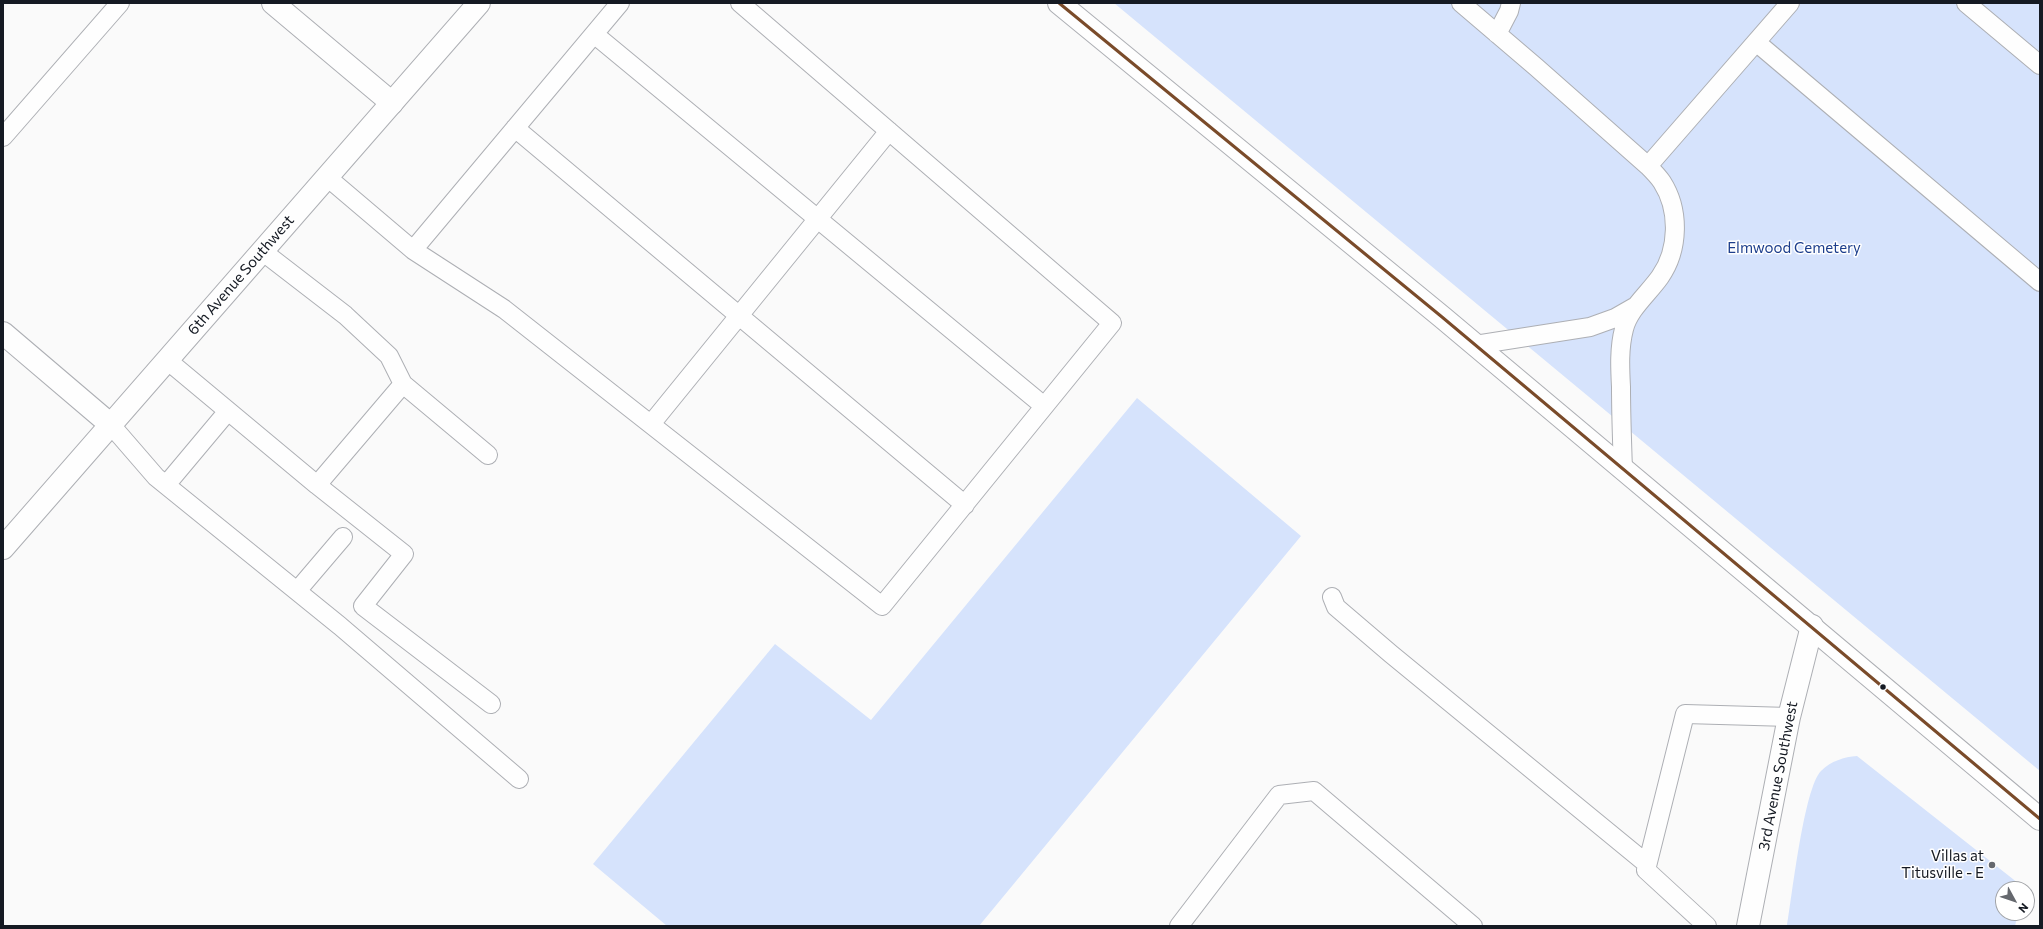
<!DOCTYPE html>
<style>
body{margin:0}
#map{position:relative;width:2043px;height:929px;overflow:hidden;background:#fafafa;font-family:Commissioner,sans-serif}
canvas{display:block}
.frame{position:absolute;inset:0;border:4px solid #151a23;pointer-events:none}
.north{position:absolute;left:1995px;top:881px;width:40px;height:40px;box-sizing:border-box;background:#fff;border:1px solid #a1a3a7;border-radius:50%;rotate:130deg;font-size:11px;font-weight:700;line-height:16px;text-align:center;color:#151a23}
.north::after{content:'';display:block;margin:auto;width:14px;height:18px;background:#65686e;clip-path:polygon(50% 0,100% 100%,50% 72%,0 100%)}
</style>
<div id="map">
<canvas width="2043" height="929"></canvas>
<div class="frame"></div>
<div class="north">N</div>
</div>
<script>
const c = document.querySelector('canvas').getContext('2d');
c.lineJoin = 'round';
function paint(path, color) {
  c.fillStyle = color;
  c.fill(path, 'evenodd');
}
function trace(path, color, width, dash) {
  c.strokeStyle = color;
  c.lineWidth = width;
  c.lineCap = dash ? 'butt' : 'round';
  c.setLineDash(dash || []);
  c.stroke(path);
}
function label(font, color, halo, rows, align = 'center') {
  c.font = font + ' Commissioner,sans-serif';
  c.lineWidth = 3;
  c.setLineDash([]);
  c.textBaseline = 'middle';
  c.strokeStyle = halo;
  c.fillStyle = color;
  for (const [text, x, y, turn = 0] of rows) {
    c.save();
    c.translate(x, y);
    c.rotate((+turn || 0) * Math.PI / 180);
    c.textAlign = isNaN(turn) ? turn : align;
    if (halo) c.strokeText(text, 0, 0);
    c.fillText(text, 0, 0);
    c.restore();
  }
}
const green = new Path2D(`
 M1114,3H2040V771Z
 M1137,398L1301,536L979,926H667L593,864L775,644L871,720Z
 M1857,756L2023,887L2022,889H2003V913H2018L2015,926H1787C1792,897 1804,788 1821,771C1831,761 1844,757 1857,756Z`);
const lane = new Path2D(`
 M1461,3L1536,67L1648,166C1653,171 1658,176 1662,182C1680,210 1679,250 1660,277C1648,294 1629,309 1624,329C1619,348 1620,368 1621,387C1621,414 1622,442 1623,469
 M1966,3L2040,65
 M594,34L1044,406
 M1497,34L1509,11L1511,3
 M1756,42L2040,282
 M515,128L965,505
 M3,137L120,3
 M1648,166L1790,3
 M327,177L413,250L620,3
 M413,250L504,309L882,606L1112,323L740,3
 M262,251L345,315L389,356L403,384
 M1475,345L1590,327L1615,318L1636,306
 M167,360L317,485L404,554L363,606L491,704
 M651,424L889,131
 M111,425L156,477L340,626L519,779
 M166,485L228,411
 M317,485L403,384L488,455
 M297,591L343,537
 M1332,597L1336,607L1391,654L1647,864
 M1179,926L1279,795L1314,791L1473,926
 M1707,926L1646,870L1685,714L1789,717`);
const street = new Path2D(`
 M273,3L392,103
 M3,333L111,425
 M1748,926L1789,717L1812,626`);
const secondary = new Path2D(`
 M1059,3L1442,317L2040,819
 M3,548L479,3`);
const bus1 = new Path2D(`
 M1059,3L1442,317L2040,819`);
const markers = [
 [1883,687,3.5,"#151a23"],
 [1992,865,4,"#65686e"]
];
const parkNames = [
 ["Elmwood Cemetery",1794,248]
];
const streetNames = [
 ["6th Avenue Southwest",241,275,-49],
 ["3rd Avenue Southwest",1778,776,-79]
];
const poiNames = [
 ["Villas at",1984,856],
 ["Titusville - E",1984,873]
];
paint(green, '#d6e3fc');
trace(lane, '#adafb4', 20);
trace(street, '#adafb4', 24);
trace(secondary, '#adafb4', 24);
trace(lane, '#fefefe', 18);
trace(street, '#fefefe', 22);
trace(secondary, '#fefefe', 22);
trace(bus1, '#7a4b2a', 3);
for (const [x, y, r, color] of markers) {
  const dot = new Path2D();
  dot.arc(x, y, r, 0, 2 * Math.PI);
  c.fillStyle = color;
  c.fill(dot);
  trace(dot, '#fff', 1.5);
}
label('15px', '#1c3e8c', '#fff', parkNames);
label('15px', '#151a23', '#fff', streetNames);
label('15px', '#151a23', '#fff', poiNames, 'right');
</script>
